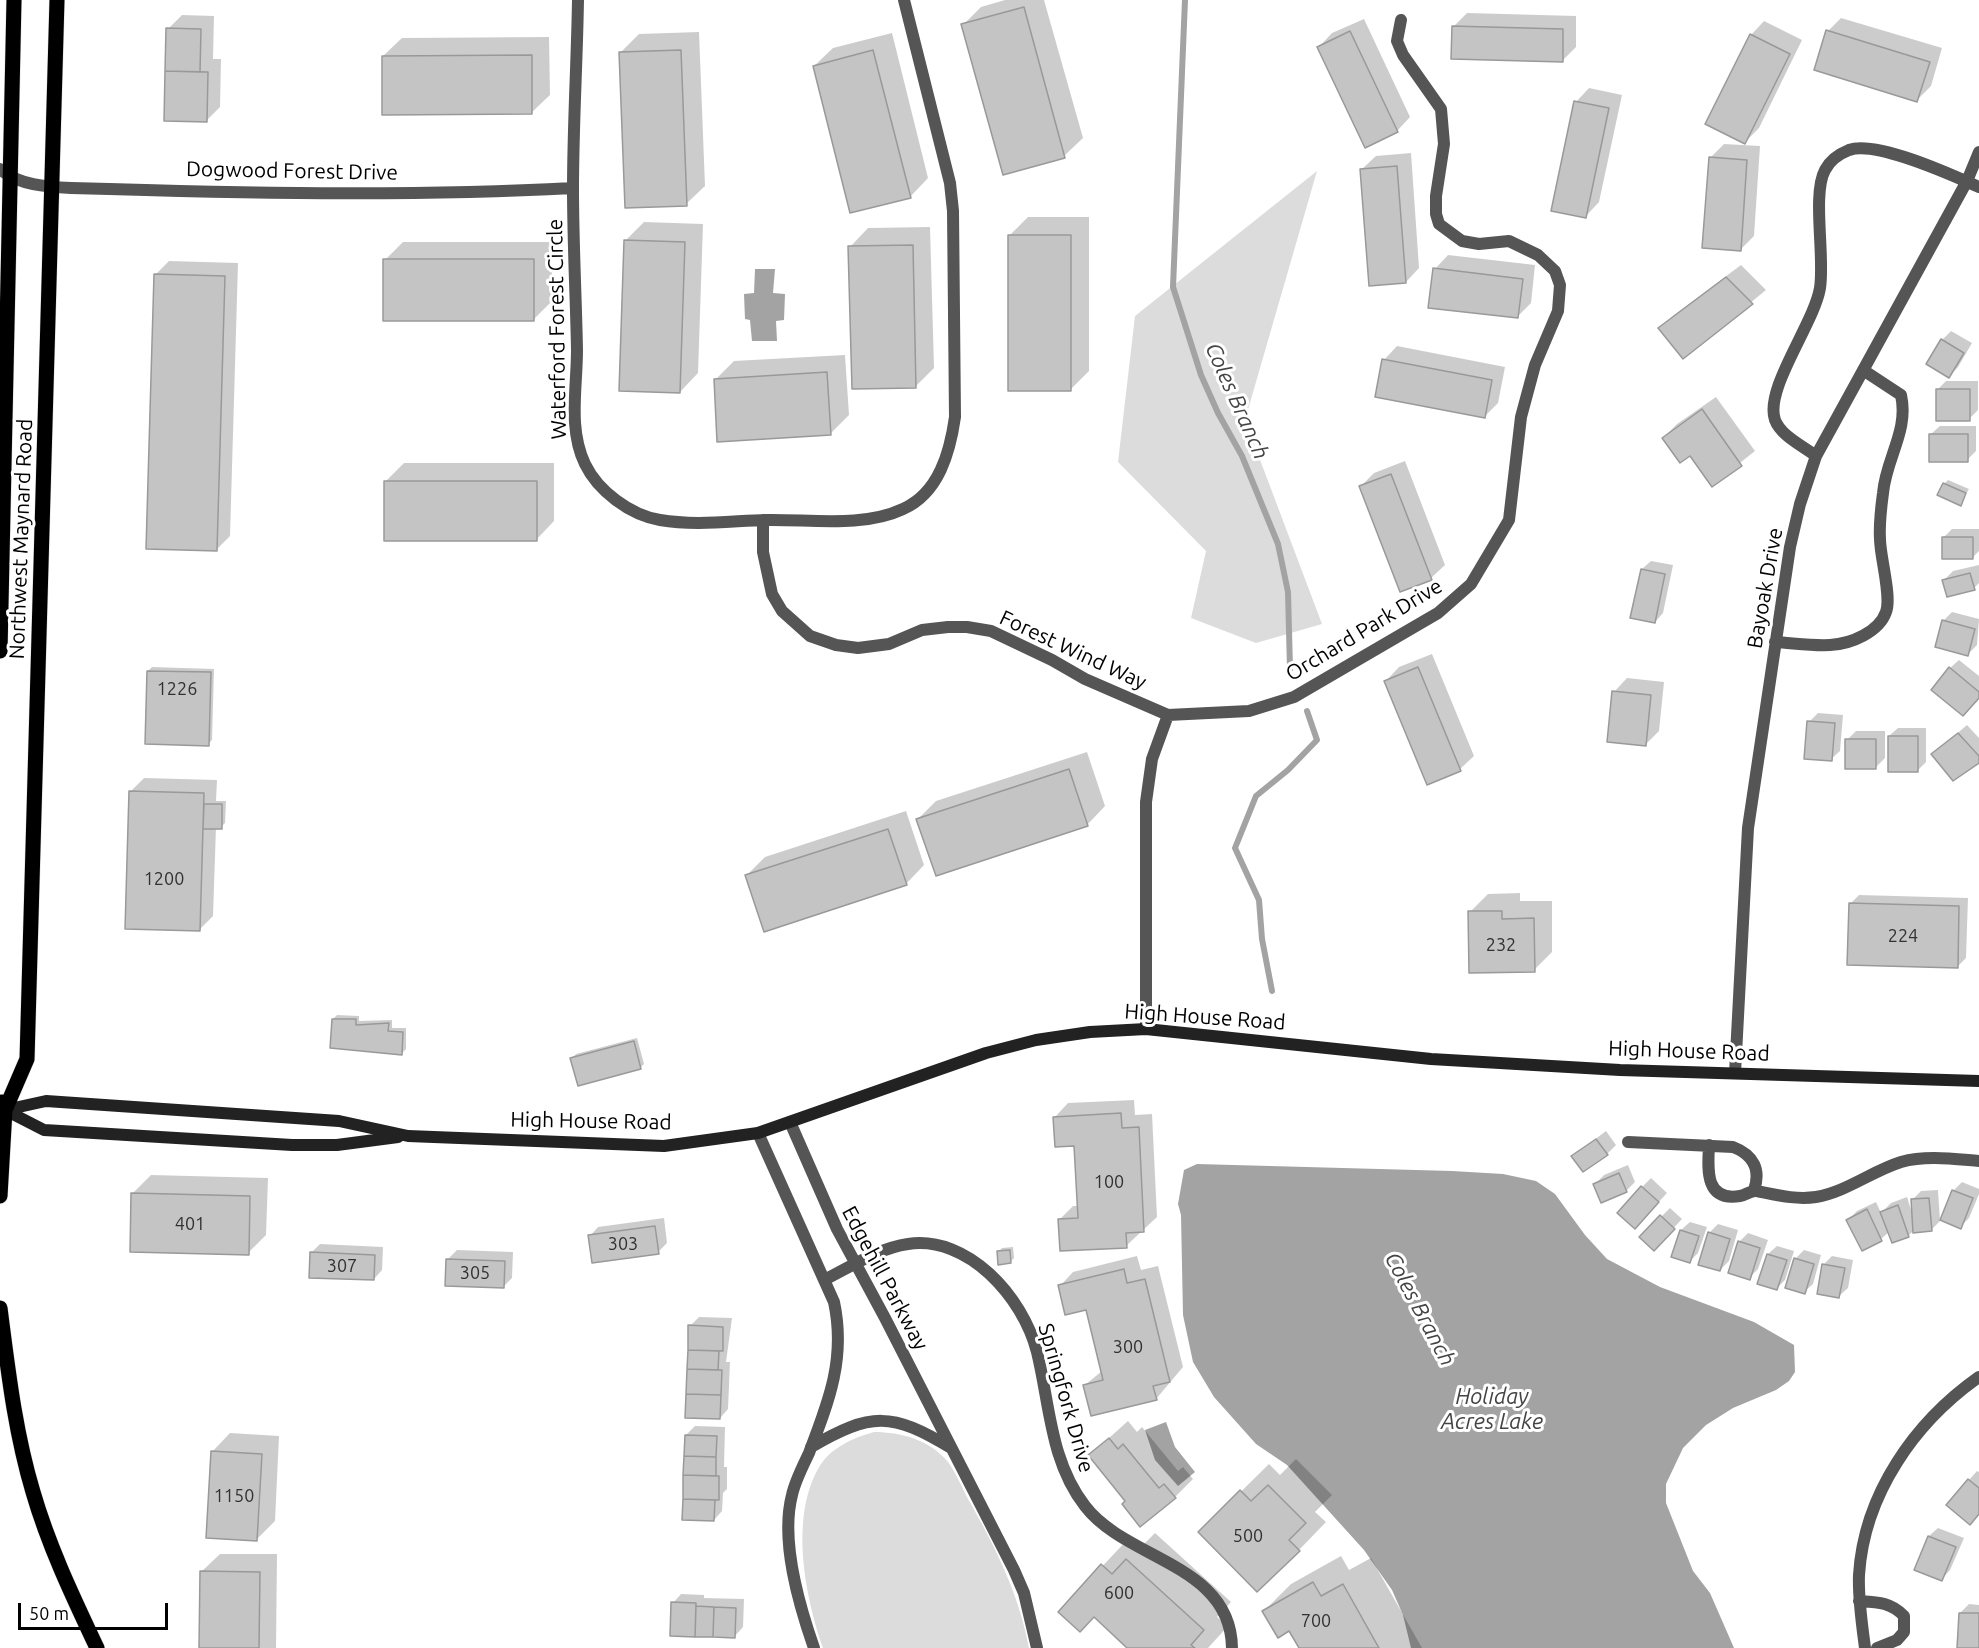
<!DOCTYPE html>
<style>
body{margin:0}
#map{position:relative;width:1979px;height:1648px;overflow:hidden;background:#fff;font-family:Ubuntu,sans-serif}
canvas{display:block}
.scale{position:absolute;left:18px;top:1603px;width:150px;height:27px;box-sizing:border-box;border:3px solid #000;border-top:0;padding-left:8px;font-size:18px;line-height:21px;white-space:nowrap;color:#000;-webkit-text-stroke:4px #fff;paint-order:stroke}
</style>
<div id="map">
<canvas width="1979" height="1648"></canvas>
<div class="scale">50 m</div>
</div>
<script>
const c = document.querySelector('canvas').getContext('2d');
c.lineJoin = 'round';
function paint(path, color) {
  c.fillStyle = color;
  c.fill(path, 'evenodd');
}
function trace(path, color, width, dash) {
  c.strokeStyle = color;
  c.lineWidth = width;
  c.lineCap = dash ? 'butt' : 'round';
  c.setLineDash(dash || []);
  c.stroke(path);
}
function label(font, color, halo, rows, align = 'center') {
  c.font = font + ' Ubuntu,sans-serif';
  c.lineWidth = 6;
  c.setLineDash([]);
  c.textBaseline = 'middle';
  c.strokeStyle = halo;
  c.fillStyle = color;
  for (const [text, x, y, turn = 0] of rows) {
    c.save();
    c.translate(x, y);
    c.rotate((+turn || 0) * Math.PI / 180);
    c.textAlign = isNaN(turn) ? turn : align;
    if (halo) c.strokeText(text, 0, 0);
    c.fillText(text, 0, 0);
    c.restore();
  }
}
const green = new Path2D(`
 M1317,171L1245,420L1322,624L1256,643L1191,618L1206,551L1118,462L1135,316Z
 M874,1432C901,1432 930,1440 948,1462C956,1473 962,1487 968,1499C995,1546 1019,1594 1029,1648H823C805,1596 790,1519 818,1469C829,1448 853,1438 874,1432Z`);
const water = new Path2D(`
 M755,269H775L773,293L785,294L784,320L776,321L777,341H752L750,320L745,319L744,294L754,293Z
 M1197,1164L1452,1171L1503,1174L1536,1181L1555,1194L1585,1235L1607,1259L1660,1287L1754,1322L1794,1345L1795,1372L1789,1381L1776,1390L1733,1408L1706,1425L1683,1448L1666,1484V1503L1693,1571L1710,1593L1734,1648H1411L1403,1615L1392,1590L1364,1550L1287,1465L1256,1444L1214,1397L1193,1362L1183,1315L1181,1215L1178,1204L1184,1170Z
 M1166,1422L1175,1447L1195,1472L1178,1486L1155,1460L1145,1430Z`);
const shadow = new Path2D(`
 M1005,0H1044L1083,138L1064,156L963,25L981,7Z
 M1467,13L1576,16V47L1562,61L1454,26Z
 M182,15L214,16L213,59H221L220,107L206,121L168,29Z
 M1841,18L1942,48L1931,86L1917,100L1828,31Z
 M1364,19L1410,117L1397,131L1319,47L1332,33Z
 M1764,21L1802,40L1759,128L1745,142L1751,35Z
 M699,32L705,186L686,204L620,53L639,34Z
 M892,33L928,178L910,197L814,66L833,48Z
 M549,37L550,95L531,113L383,56L402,38Z
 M1589,88L1622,95L1599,202L1586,216L1576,102Z
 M1724,144L1760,146L1754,236L1741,249L1710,158Z
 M1411,153L1419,268L1406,282L1362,169L1376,156Z
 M1028,217H1089V371L1070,390L1010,235Z
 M644,222L703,224L698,373L680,392L626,240Z
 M930,227L934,368L915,387L850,247L868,228Z
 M403,242H552V301L533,320L385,260Z
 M1448,255L1535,265L1531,303L1517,317L1435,269Z
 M169,261L238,263L230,536L217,549L155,275Z
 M1741,265L1766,290L1684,357L1660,328L1674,315Z
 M1951,331L1972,343L1958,367L1949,376L1942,340Z
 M1397,346L1505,367L1498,403L1485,416L1384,360Z
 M845,355L849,415L830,434L715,380L734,361Z
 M1946,381H1978V410L1969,419L1937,390Z
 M1716,397L1755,451L1712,485L1691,454L1663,438L1677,424Z
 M1940,426H1976V451L1967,460L1931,434Z
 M1405,461L1445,565L1431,578L1401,590L1361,486L1374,473Z
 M404,463H554V521L536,540L386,481Z
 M1948,480L1969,489L1960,504L1944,484Z
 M1952,529H1979V551L1973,557L1943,538Z
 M1651,561L1673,565L1663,613L1655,622L1642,569Z
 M1979,565V583L1974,588L1944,580L1953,571Z
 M1952,612L1979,619L1977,645L1968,654L1943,621Z
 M1432,654L1474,756L1460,769L1427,783L1386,681L1399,667Z
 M1959,660L1979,676V697L1950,668Z
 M152,667L214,669L212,740L208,744L148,671Z
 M1627,678L1664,682L1659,731L1646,744L1614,692Z
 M1818,713L1843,715L1840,751L1831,759L1809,722Z
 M1967,725L1979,738V761L1933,754Z
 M1898,728H1926V762L1917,771L1889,736Z
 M1856,731H1885V758L1876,767L1847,740Z
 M1087,752L1105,806L1087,825L918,819L936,801Z
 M144,778L217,780L216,801H226L225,823L221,827H216L213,916L200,929L130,792Z
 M906,811L924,865L906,884L746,876L765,857Z
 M1520,893V901H1552V952L1534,970L1470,912L1488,894Z
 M1859,895L1968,898L1966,958L1957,967L1850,904Z
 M337,1015L359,1016V1021L392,1020V1028H406V1049L402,1053L333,1019Z
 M637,1038L644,1064L640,1068L572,1058L576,1054Z
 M1134,1100L1135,1115L1152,1114L1157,1217L1126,1246L1060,1219L1073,1206H1079L1076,1144L1055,1117L1068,1103Z
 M1606,1131L1616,1145L1607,1154L1573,1156Z
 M1628,1165L1635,1182L1626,1191L1595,1184L1604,1175Z
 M151,1175L268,1178L266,1235L248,1253L132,1194Z
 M1651,1178L1667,1193L1644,1218L1642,1187Z
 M1962,1182L1979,1189V1194L1969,1218L1960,1227L1953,1191Z
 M1938,1190L1940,1221L1931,1230L1913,1231L1908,1236L1889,1232L1881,1239L1862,1249L1848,1220L1857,1211L1876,1202L1881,1213L1891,1203L1907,1197L1912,1213V1200L1921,1191Z
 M1670,1208L1682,1219L1654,1249L1641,1237Z
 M664,1218L667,1243L658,1252L590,1236L598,1227Z
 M1690,1222L1707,1227L1698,1253L1689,1262L1681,1230Z
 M1718,1224L1738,1230L1729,1261L1720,1270L1709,1233Z
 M1748,1233L1768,1240L1758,1269L1749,1278L1739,1242Z
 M320,1244L383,1247L382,1270L374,1279L311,1253Z
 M1777,1246L1794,1251L1785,1280L1776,1289L1768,1254Z
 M1013,1247L1014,1258L1010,1262L998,1252L1002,1248Z
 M457,1250L513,1252L512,1278L503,1287L448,1259Z
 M1804,1250L1821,1255L1813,1284L1804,1292L1795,1259Z
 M1137,1256L1141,1270L1158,1266L1183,1367L1156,1399L1085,1385L1102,1371L1087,1308L1060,1286L1073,1272Z
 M1832,1256L1853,1260L1848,1288L1839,1296L1823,1265Z
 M699,1317L732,1318L726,1362H730L728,1409L720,1418L687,1416L690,1326Z
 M1128,1421L1137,1432L1142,1427L1178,1471L1183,1467L1193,1479L1175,1497L1127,1501L1090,1455Z
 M695,1426L725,1427L724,1467H727V1489L723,1493L722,1511L714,1520L684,1519L686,1435Z
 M230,1433L279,1436L275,1521L257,1539L212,1452Z
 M1296,1459L1332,1495L1315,1512L1326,1522L1299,1550L1200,1532L1269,1464L1280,1475Z
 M1977,1471L1979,1472V1513L1969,1480Z
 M1938,1528L1964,1538L1950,1570L1942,1579L1916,1569L1929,1536Z
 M1155,1533L1231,1602L1217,1617L1228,1626L1208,1648H1130L1094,1616L1060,1611L1129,1538L1140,1548Z
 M220,1554H277L276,1648H201V1572Z
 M1341,1556L1349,1570L1371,1558L1422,1648H1301L1290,1629L1264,1611L1291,1584Z
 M681,1594L704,1595V1598L744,1599L743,1627L735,1636L672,1635L673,1603Z
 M1969,1604L1979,1605V1648L1960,1613Z`);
const stream = new Path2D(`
 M1185,0L1173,287L1201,375L1218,413L1242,456L1278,544L1288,592L1290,669
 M1272,991L1262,939L1259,900L1235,848L1256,796L1288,770L1317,740L1307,711`);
const building = new Path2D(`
 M1024,7L1065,158L1003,175L961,24Z
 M1452,26L1563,29V62L1451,59Z
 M166,28L201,29L200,72L165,71Z
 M1826,30L1930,62L1917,102L1814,70Z
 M1350,31L1398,132L1365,148L1317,47Z
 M1750,34L1790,54L1745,144L1705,124Z
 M681,50L687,206L625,208L619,52Z
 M873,50L911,198L850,213L813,66Z
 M532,55V114L382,115V56Z
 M165,71L208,72L207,122L164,121Z
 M1574,101L1609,108L1586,218L1551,211Z
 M1709,157L1747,160L1741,251L1702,248Z
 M1397,166L1406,283L1369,286L1360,169Z
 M1008,235H1071V391H1008Z
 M624,240L685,242L680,393L619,391Z
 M913,245L916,388L852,389L848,246Z
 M383,259H534V321H383Z
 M1433,268L1523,279L1518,318L1428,308Z
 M154,274L225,276L217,551L146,549Z
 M1726,277L1753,304L1683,359L1658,328Z
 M1941,339L1964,353L1949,378L1926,364Z
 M1382,359L1492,380L1485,418L1375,397Z
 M827,372L831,435L717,442L714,379Z
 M1936,389H1970V421H1936Z
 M1702,409L1742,466L1712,487L1690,456L1680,463L1662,438Z
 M1929,434H1968V462H1929Z
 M1391,474L1432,580L1400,592L1359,486Z
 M384,481H537V541H384Z
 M1943,483L1966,493L1961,506L1937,495Z
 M1942,537H1973V559H1942Z
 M1641,569L1665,574L1655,623L1630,618Z
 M1970,573L1975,590L1947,597L1942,580Z
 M1942,620L1975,629L1968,656L1935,647Z
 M1418,667L1461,771L1427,785L1384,681Z
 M1949,667L1979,692V698L1963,716L1931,690Z
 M147,671L211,672L209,746L145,744Z
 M1612,691L1651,695L1646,746L1607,742Z
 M1807,721L1835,723L1832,761L1804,759Z
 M1958,733L1979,756V763L1953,781L1931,754Z
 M1888,736H1918V772H1888Z
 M1845,739H1876V769H1845Z
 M1069,769L1088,826L936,876L916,819Z
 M129,791L204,793L200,931L125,929Z
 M204,804H222V829H203Z
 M888,829L907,885L764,932L745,875Z
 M1849,903L1959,906L1958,968L1847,965Z
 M1468,911H1502V919L1534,918L1535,972L1469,973Z
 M332,1019H356V1025L389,1023L388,1031L403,1032L402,1055L330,1048Z
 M634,1041L641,1069L578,1086L570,1058Z
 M1121,1113L1122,1128L1139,1127L1144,1232L1126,1233L1127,1248L1060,1251L1058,1219L1078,1218L1074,1146L1055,1147L1053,1117Z
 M1596,1139L1608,1155L1583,1172L1571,1156Z
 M1619,1173L1627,1192L1601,1203L1593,1184Z
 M1641,1186L1659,1202L1635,1229L1617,1213Z
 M1952,1190L1973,1198L1961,1229L1940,1220Z
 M131,1193L250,1196L249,1255L130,1252Z
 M1929,1198L1932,1231L1913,1233L1911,1199Z
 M1898,1205L1909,1237L1892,1243L1880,1212Z
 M1867,1209L1882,1241L1862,1251L1846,1220Z
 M1660,1215L1675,1229L1654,1251L1639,1237Z
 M655,1226L659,1254L592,1263L588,1235Z
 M1680,1230L1699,1236L1690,1263L1671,1257Z
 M1708,1232L1730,1239L1720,1271L1698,1265Z
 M1738,1241L1760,1248L1750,1280L1728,1273Z
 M1010,1250L1011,1263L998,1265L997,1251Z
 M310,1252L375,1255L374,1280L309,1278Z
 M1767,1254L1787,1260L1777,1290L1757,1284Z
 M1794,1258L1814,1264L1805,1294L1785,1288Z
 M446,1259L505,1261L504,1288L445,1286Z
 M1822,1264L1845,1268L1839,1298L1817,1294Z
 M1124,1269L1127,1283L1145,1279L1170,1382L1153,1386L1157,1400L1091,1416L1083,1385L1103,1380L1086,1310L1065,1315L1058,1285Z
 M688,1325L723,1327V1351L688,1350Z
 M688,1350L719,1351L718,1370L687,1369Z
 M687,1369L722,1370L721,1395L686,1394Z
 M686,1394L721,1395L720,1419L685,1418Z
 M685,1435L717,1436L716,1457L684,1456Z
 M1109,1438L1118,1449L1123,1444L1159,1488L1164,1484L1176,1498L1140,1527L1122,1504L1125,1501L1088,1455Z
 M211,1451L262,1454L257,1541L206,1538Z
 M684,1456L716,1457V1476L683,1475Z
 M683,1475L719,1476V1500L683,1499Z
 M1968,1479L1979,1488V1514L1970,1525L1946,1505Z
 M1268,1485L1306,1523L1289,1540L1300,1551L1257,1592L1198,1532L1240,1490L1251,1501Z
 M683,1499L715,1500L714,1521L682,1520Z
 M1928,1536L1956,1547L1942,1581L1914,1570Z
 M1126,1559L1204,1630L1191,1645L1195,1648H1127L1094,1617L1080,1632L1058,1612L1101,1564L1112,1574Z
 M200,1571L260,1572L259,1648H199Z
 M1313,1582L1321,1596L1343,1584L1379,1648H1299L1289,1631L1278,1638L1262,1611Z
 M671,1602L696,1603L695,1637L670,1636Z
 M696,1606L714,1607L713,1637H695Z
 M714,1607L736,1608L735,1638L713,1637Z
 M1959,1613H1979V1648H1957Z`);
const street = new Path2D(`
 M578,0C577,63 573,126 573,189C573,243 576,297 577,350C577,388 568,429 585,464C598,491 630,515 660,520C695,526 731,521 766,520C809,519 863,528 903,509C939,493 950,452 955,417L953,211L950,183L904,0
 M0,169C18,185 47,187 71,188C238,193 407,197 573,188
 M1816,456C1803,446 1781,436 1775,420C1764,389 1814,324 1820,288C1825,257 1812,194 1825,170C1830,160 1839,154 1849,150C1876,140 1952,175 1979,187
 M763,520V552L772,594L782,611L810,636L836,645L858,648L889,644L922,630L948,627H967L991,631L1052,660L1085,679L1168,715L1249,711L1294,697L1438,613L1471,584L1509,520L1521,417L1535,365L1558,311L1560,285L1555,271L1538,255L1509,241L1479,244L1462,241L1439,224L1436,214V196L1444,144L1441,109L1403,55L1397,41L1401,20
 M1775,642C1793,643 1812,646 1830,645C1851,644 1879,632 1886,612C1892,597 1880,557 1880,539C1879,524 1881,508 1883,493C1886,458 1909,431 1901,395L1863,370
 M1146,1029V802L1152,759L1168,715
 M1735,1073L1748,828L1790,547L1800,504L1816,456L1967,181L1979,152
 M790,1122L837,1229L885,1318L1014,1570L1024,1593L1037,1648
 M758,1133L834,1302C846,1358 829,1401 809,1453C803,1466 795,1481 792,1495C780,1541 799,1605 814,1648
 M1628,1142L1733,1147C1754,1155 1761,1170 1754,1190
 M1709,1145C1708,1168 1704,1202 1740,1196C1746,1195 1751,1190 1757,1191C1777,1195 1796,1200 1816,1197C1846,1192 1872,1171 1901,1162C1926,1155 1954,1159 1979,1161
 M824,1280C850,1267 879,1248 908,1244C968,1235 1023,1297 1037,1352C1050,1405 1050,1461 1085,1506C1126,1560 1231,1564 1232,1648
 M811,1447C871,1412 892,1412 951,1448
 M1859,1601C1877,1602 1891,1602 1904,1616V1632L1897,1640L1877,1648
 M1865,1648C1862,1624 1858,1599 1859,1575C1864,1494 1915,1422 1979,1377`);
const secondary = new Path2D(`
 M5,1110L46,1101L339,1121L408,1136L664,1146L758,1133L986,1053L1036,1040L1090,1032L1146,1029L1431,1059L1620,1070L1979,1081
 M5,1110L44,1130L292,1145H337L398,1137`);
const primary = new Path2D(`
 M0,651L14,0
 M5,1110L27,1059L57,0
 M0,1196L5,1110L2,1102
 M0,1308C8,1370 15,1432 33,1492C49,1547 73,1597 97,1648`);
const numberNames = [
 ["1226",177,689],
 ["1200",164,879],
 ["224",1903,936],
 ["232",1501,945],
 ["100",1109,1182],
 ["401",190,1224],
 ["303",623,1244],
 ["307",342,1266],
 ["305",475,1273],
 ["300",1128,1347],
 ["1150",234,1496],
 ["500",1248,1536],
 ["600",1119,1593],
 ["700",1316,1621]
];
const streetNames = [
 ["Dogwood Forest Drive",292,171,1],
 ["Waterford Forest Circle",557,329,-91],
 ["Northwest Maynard Road",21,539,-88],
 ["Bayoak Drive",1765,588,-80],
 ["Orchard Park Drive",1364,630,-31],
 ["Forest Wind Way",1073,650,25],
 ["High House Road",1205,1017,4],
 ["High House Road",1689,1051,2],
 ["High House Road",591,1121,1],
 ["Edgehill Parkway",885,1278,62],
 ["Springfork Drive",1066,1398,74]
];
const waterNames = [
 ["Coles Branch",1237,401,66],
 ["Coles Branch",1420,1309,62],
 ["Holiday",1492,1397],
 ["Acres Lake",1492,1422]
];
paint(green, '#dcdcdc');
paint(water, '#a3a3a3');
paint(shadow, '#0003');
trace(stream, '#a3a3a3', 6);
paint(building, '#c4c4c4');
trace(building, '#999', 1.5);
trace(primary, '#dbdbdb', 16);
trace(street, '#555', 12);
trace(secondary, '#222', 12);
trace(primary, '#000', 15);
label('18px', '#313131', null, numberNames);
label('21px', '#000', '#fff', streetNames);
label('italic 22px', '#444', '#fff', waterNames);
</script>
